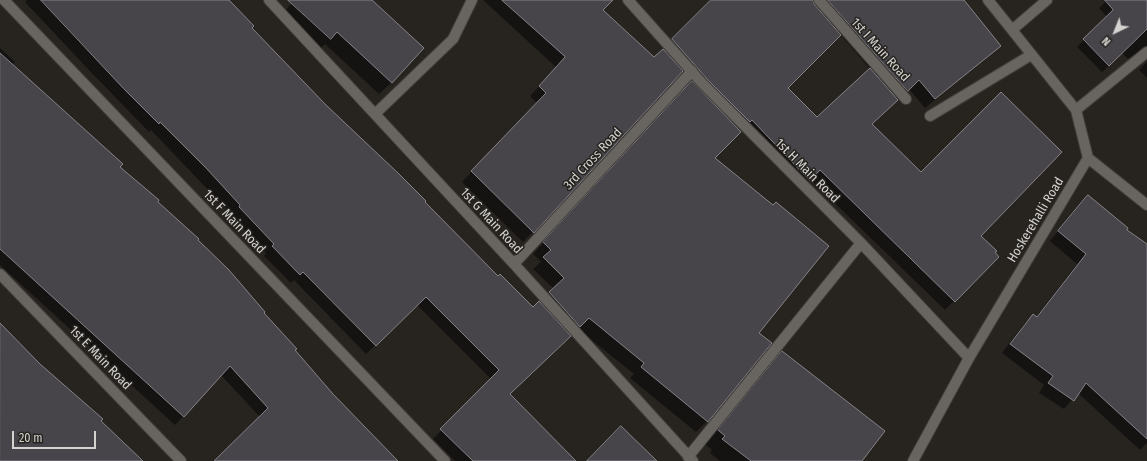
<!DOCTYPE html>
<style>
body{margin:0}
#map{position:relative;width:1147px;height:461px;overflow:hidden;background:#272420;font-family:"Fira Sans Condensed",sans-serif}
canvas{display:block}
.north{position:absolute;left:1095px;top:12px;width:40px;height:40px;-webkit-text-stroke:3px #272420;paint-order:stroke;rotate:223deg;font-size:11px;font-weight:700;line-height:16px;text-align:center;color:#d4d3d0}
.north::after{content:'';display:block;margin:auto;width:14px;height:18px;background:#d4d3d0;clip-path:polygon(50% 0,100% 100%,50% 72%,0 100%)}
.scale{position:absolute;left:12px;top:431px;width:84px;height:18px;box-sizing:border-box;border:2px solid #d4d3d0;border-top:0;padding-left:5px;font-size:12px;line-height:14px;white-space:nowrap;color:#d4d3d0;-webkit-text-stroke:3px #272420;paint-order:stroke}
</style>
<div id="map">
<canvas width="1147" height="461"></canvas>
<div class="north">N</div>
<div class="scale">20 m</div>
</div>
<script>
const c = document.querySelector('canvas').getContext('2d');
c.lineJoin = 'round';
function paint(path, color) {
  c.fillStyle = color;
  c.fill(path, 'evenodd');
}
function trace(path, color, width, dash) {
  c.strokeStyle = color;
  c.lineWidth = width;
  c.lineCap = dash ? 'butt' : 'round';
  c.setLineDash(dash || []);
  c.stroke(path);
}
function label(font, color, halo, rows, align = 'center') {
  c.font = font + ' "Fira Sans Condensed",sans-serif';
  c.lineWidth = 3;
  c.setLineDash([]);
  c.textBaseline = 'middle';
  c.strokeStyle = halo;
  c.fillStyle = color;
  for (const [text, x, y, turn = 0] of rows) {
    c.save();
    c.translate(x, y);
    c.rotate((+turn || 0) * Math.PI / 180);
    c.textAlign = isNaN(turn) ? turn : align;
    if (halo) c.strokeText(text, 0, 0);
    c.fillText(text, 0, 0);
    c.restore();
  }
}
const shadow = new Path2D(`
 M27,0H227L251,28L325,106L498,277L533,309L554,289L533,269L541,262L533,254L677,97L714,158L757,333L707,421L696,432L630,378L634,374L578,329L508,395L575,461H455L433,439L491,379L417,305L366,354L294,280L291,283L264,256L266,253L231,216L232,215L151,130L149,132L88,69L25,2Z
 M295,0H371L392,82L379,94L325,44L318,51L280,16Z
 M483,0H592L654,58L677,76L523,242L462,182L537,103L530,96L557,68Z
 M712,0H950L1000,46L925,108L909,89L871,125L998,257L945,310L810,179L800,190L731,117L744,104ZM840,34L870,69L817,119L786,88Z
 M1107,0H1147V78L1139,70L1147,62L1145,54L1138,52L1128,59L1122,53L1102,72L1077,47L1107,17L1099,8Z
 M0,48L15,62L12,65L196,240L262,313L332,395L397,461H216L260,417L221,375L175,425L0,265Z
 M1088,196L1126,230L1147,245V443L1140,450L1078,393L1064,409L1039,393L1044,385L1002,353L1024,324L1033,315L1036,317L1077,264L1050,241Z
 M782,352L861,461H720L710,453L712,450L705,444L769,366Z`);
const building = new Path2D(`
 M41,0H229L254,26L252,28L326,105L399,174L426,201L425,202L498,276L500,274L533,307L539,301L571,336L510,394L576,461H473L440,429L499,370L426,297L376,346L303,272L300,275L272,246L274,244L239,207L240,205L206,168L160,122L159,124L124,89Z
 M288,0H372L424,48L392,83L337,32L331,39Z
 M502,0H613L603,10L654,57L663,49L683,71L534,233L471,171L546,93L539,86L565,57Z
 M711,0H813L814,4L841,35L788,88L817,117L870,68L898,100L872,124L921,172L1001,92L1062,152L981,236L997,251L995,252L999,257L955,302L820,170L810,181L752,120L750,122L707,79L672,39Z
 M828,0H964L1001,46L935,99L919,80L908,91Z
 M1105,0H1147V29L1109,66L1083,39L1113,10Z
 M0,53L123,164L120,167L159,200L158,202L199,239L198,240L229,270L265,312L264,313L297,349L295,350L333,394L398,461H214L268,408L230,366L184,417L0,249Z
 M692,81L741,132L715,158L773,205L776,202L829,246L759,333L772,343L708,422L641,367L644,363L589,318L580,327L549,292L564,278L543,257L551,250L543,242Z
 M1088,195L1128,228L1127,230L1147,244V439L1086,383L1074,401L1048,383L1053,376L1010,344L1033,314L1037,317L1086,254L1058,231Z
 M0,323L40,364L103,419L101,421L143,461H0Z
 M782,351L885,431L862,461H751L722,439L725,436L718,430Z
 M621,426L657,461H587Z`);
const minor = new Path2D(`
 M4,0L445,461
 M269,0L514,264L693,461
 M628,0L702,83L861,243L969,358
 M819,0L906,99
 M1012,30L1047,0
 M1076,110L1147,52
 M375,114L453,39L472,0
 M930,116L1031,55
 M1088,158L1147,205
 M514,264L692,71
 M0,274L181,461
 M688,457L861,243
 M913,461L969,358L1088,158L1076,110L988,0`);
const streetNames = [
 ["1st I Main Road",880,50,48],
 ["3rd Cross Road",593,159,-47],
 ["1st H Main Road",807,171,45],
 ["Hoskerehalli Road",1036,220,-59],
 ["1st G Main Road",491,221,47],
 ["1st F Main Road",234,222,46],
 ["1st E Main Road",100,358,46]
];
paint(shadow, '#0007');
paint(building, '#47454a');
trace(building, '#858388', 1);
trace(minor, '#43403d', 12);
trace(minor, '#686560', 10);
label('13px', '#d4d3d0', '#272420', streetNames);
</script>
